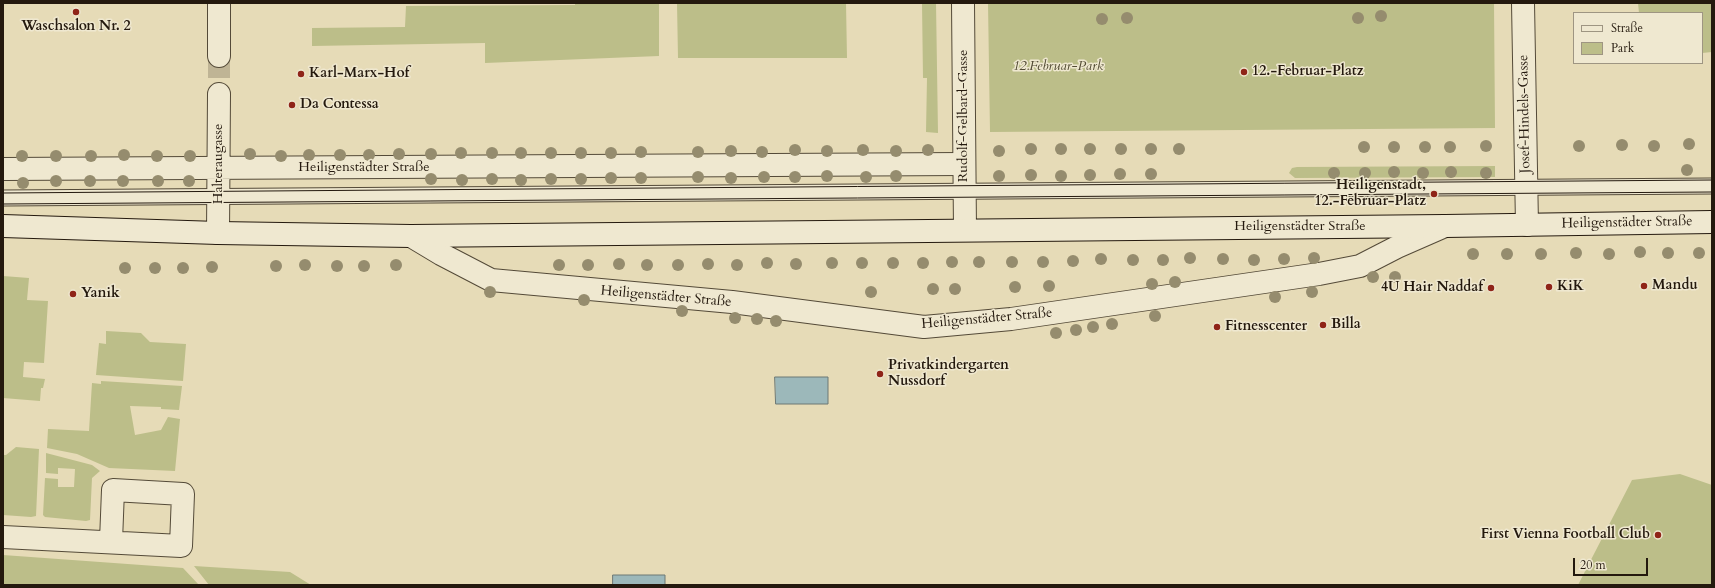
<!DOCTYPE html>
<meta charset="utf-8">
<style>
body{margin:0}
#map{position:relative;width:1715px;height:588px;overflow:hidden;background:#e6dbb7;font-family:Cardo,serif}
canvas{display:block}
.frame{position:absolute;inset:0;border:4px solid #24190e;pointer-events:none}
.legend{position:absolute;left:1573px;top:12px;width:130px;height:52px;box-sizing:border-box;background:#efe8d0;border:1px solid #9e9582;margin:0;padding:5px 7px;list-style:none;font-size:12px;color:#24190e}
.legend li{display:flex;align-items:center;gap:8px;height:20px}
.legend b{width:20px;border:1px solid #9e9582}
.scale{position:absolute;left:1573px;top:558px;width:75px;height:18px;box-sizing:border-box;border:2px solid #24190e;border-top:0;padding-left:5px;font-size:12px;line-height:14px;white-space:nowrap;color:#24190e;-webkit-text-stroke:3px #efe8d0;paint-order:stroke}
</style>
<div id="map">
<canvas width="1715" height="588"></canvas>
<div class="frame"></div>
<ul class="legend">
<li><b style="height:5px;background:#efe8d0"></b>Straße</li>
<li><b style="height:11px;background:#bcbe89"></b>Park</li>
</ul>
<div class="scale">20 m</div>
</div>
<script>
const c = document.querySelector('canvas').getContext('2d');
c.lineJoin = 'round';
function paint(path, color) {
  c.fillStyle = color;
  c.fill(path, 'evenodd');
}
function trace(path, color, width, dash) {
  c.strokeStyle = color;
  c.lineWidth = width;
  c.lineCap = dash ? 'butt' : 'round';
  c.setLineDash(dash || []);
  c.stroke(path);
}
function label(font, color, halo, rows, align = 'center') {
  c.font = font + ' Cardo,serif';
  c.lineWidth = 3;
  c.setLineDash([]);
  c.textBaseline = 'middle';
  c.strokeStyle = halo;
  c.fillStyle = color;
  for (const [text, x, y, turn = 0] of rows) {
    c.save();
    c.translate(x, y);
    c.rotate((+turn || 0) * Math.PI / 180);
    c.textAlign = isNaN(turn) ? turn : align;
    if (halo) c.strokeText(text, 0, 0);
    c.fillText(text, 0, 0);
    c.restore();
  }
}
const green = new Path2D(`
 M575,3H659V56L485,63V43L312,46V28L405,27L406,6L575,5Z
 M677,3H846L847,58H678Z
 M922,3H936L938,133L926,132L927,78H923Z
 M988,3H1494L1495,128L990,132Z
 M1638,3H1712V52L1702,53V13H1639Z
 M1495,166V177L1295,178L1289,173L1292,168L1297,167Z
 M3,276L29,278L27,300L48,301L44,363L24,362L23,377L45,379L43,388H41L40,401L3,398Z
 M106,331L141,333L150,342L186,344L183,381L96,375L99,343L106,344Z
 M101,381L182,386L179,410L161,409V407L130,406L135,435L161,430L168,417L180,419L175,471L109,468L77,454L47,448L48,429L89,431L92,383L101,384Z
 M16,447L39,449L36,516L31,517L3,515V455H6Z
 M46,453L92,465L100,471L92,478L90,520L86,521L45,517L43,515L45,478L58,479V487H74L75,469L58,468V474L46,473Z
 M1680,474L1712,485V585H1578L1632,480Z
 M3,555L183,568L199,585H3Z
 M194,566L290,572L311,585H209Z`);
const water = new Path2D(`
 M775,377H828V404H776Z
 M613,575H665V585H613Z`);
const minorTunnel = new Path2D(`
 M219,56V94`);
const service = new Path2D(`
 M3,198L1712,186`);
const minor = new Path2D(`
 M1523,3L1527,225
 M219,56V3
 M3,169L964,164
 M218,233L219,94
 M411,236L441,254L491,280L732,302L924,327L1011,319L1319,274L1360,266L1397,247L1445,226
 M3,537L181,546L183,494L113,490L111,541`);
const tertiary = new Path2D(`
 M963,3L965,230`);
const secondary = new Path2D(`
 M3,226L218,233L411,236L1445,226L1712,222`);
const tram = new Path2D(`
 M3,193L1712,180
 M3,204L1712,192`);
const trees = [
 [1381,16],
 [1127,18],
 [1358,18],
 [1102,19],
 [1689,144],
 [1622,145],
 [1486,146],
 [1579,146],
 [1654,146],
 [1364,147],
 [1394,147],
 [1425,147],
 [1450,147],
 [1031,149],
 [1061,149],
 [1090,149],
 [1121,149],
 [1151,149],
 [1179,149],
 [795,150],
 [863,150],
 [928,150],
 [731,151],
 [827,151],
 [896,151],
 [999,151],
 [641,152],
 [698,152],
 [762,152],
 [461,153],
 [492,153],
 [521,153],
 [551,153],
 [581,153],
 [611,153],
 [250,154],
 [399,154],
 [431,154],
 [124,155],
 [309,155],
 [340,155],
 [369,155],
 [22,156],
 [56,156],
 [91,156],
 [157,156],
 [190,156],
 [281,156],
 [1687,170],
 [1394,172],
 [1451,172],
 [1334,173],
 [1365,173],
 [1423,173],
 [1486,173],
 [1120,174],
 [1151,174],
 [1031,175],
 [1090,175],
 [827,176],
 [896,176],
 [999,176],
 [1061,176],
 [698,177],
 [764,177],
 [795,177],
 [866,177],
 [611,178],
 [641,178],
 [731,178],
 [431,179],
 [492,179],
 [551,179],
 [581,179],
 [462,180],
 [521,180],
 [56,181],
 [90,181],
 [123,181],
 [158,181],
 [189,181],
 [23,183],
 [1640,252],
 [1576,253],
 [1668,253],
 [1699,253],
 [1473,254],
 [1507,254],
 [1541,254],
 [1609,254],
 [1190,258],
 [1314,258],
 [1101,259],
 [1223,259],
 [1284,259],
 [1133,260],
 [1163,260],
 [1254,260],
 [1073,261],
 [952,262],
 [979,262],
 [1012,262],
 [1043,262],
 [767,263],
 [832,263],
 [862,263],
 [893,263],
 [923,263],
 [619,264],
 [708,264],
 [796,264],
 [305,265],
 [396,265],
 [559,265],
 [588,265],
 [647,265],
 [678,265],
 [737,265],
 [276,266],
 [337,266],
 [364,266],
 [212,267],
 [125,268],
 [155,268],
 [183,268],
 [1373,277],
 [1395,277],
 [1175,282],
 [1152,284],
 [1049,286],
 [1015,287],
 [933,289],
 [955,289],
 [490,292],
 [871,292],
 [1312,292],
 [1275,297],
 [584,300],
 [682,311],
 [1155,316],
 [735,318],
 [757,319],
 [776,321],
 [1112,324],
 [1093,327],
 [1076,330],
 [1056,333]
];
const markers = [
 [76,12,4,"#8f2418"],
 [1244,72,4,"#8f2418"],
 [301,74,4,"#8f2418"],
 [292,105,4,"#8f2418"],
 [1434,194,4,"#8f2418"],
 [1644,286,4,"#8f2418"],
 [1549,287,4,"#8f2418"],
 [1491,288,4,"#8f2418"],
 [73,294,4,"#8f2418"],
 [1323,325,4,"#8f2418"],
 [1217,327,4,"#8f2418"],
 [880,374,4,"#8f2418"],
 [1658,535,4,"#8f2418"]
];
const poiNames = [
 ["Waschsalon Nr. 2",76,27,"center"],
 ["12.-Februar-Platz",1252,72],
 ["Karl-Marx-Hof",309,74],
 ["Da Contessa",300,105],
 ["Heiligenstadt,",1426,186,"right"],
 ["12.-Februar-Platz",1426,202,"right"],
 ["Mandu",1652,286],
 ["KiK",1557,287],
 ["4U Hair Naddaf",1483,288,"right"],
 ["Yanik",81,294],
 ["Billa",1331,325],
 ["Fitnesscenter",1225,327],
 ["Privatkindergarten",888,366],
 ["Nussdorf",888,382],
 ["First Vienna Football Club",1650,535,"right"]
];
const parkNames = [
 ["12.Februar-Park",1058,67]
];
const streetNames = [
 ["Josef-Hindels-Gasse",1525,114,-91],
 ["Rudolf-Gelbard-Gasse",964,116,-90],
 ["Halteraugasse",219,164,-90],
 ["Heiligenstädter Straße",364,168],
 ["Heiligenstädter Straße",1627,223,-1],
 ["Heiligenstädter Straße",1300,227],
 ["Heiligenstädter Straße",666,297,5],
 ["Heiligenstädter Straße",987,319,-5]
];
paint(green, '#bcbe89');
paint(water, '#9cb8ba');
trace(water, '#6c7875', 1);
trace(minorTunnel, '#bfb495', 22, [22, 11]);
trace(service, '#544a38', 17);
trace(minor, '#544a38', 24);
trace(tertiary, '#544a38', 24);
trace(secondary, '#24190e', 24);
trace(service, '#efe8d0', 15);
trace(minor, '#efe8d0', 22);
trace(tertiary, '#efe8d0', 22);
trace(secondary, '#efe8d0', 22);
trace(tram, '#24190e', 1);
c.fillStyle = '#958c6e';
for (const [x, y] of trees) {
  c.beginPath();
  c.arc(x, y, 6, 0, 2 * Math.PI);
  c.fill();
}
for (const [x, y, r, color] of markers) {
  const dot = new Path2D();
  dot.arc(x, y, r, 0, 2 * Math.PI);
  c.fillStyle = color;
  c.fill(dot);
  trace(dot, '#efe8d0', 1.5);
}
label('bold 14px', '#24190e', '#efe8d0', poiNames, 'left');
label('italic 14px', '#524b33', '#efe8d0', parkNames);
label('14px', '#24190e', '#efe8d0', streetNames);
</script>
